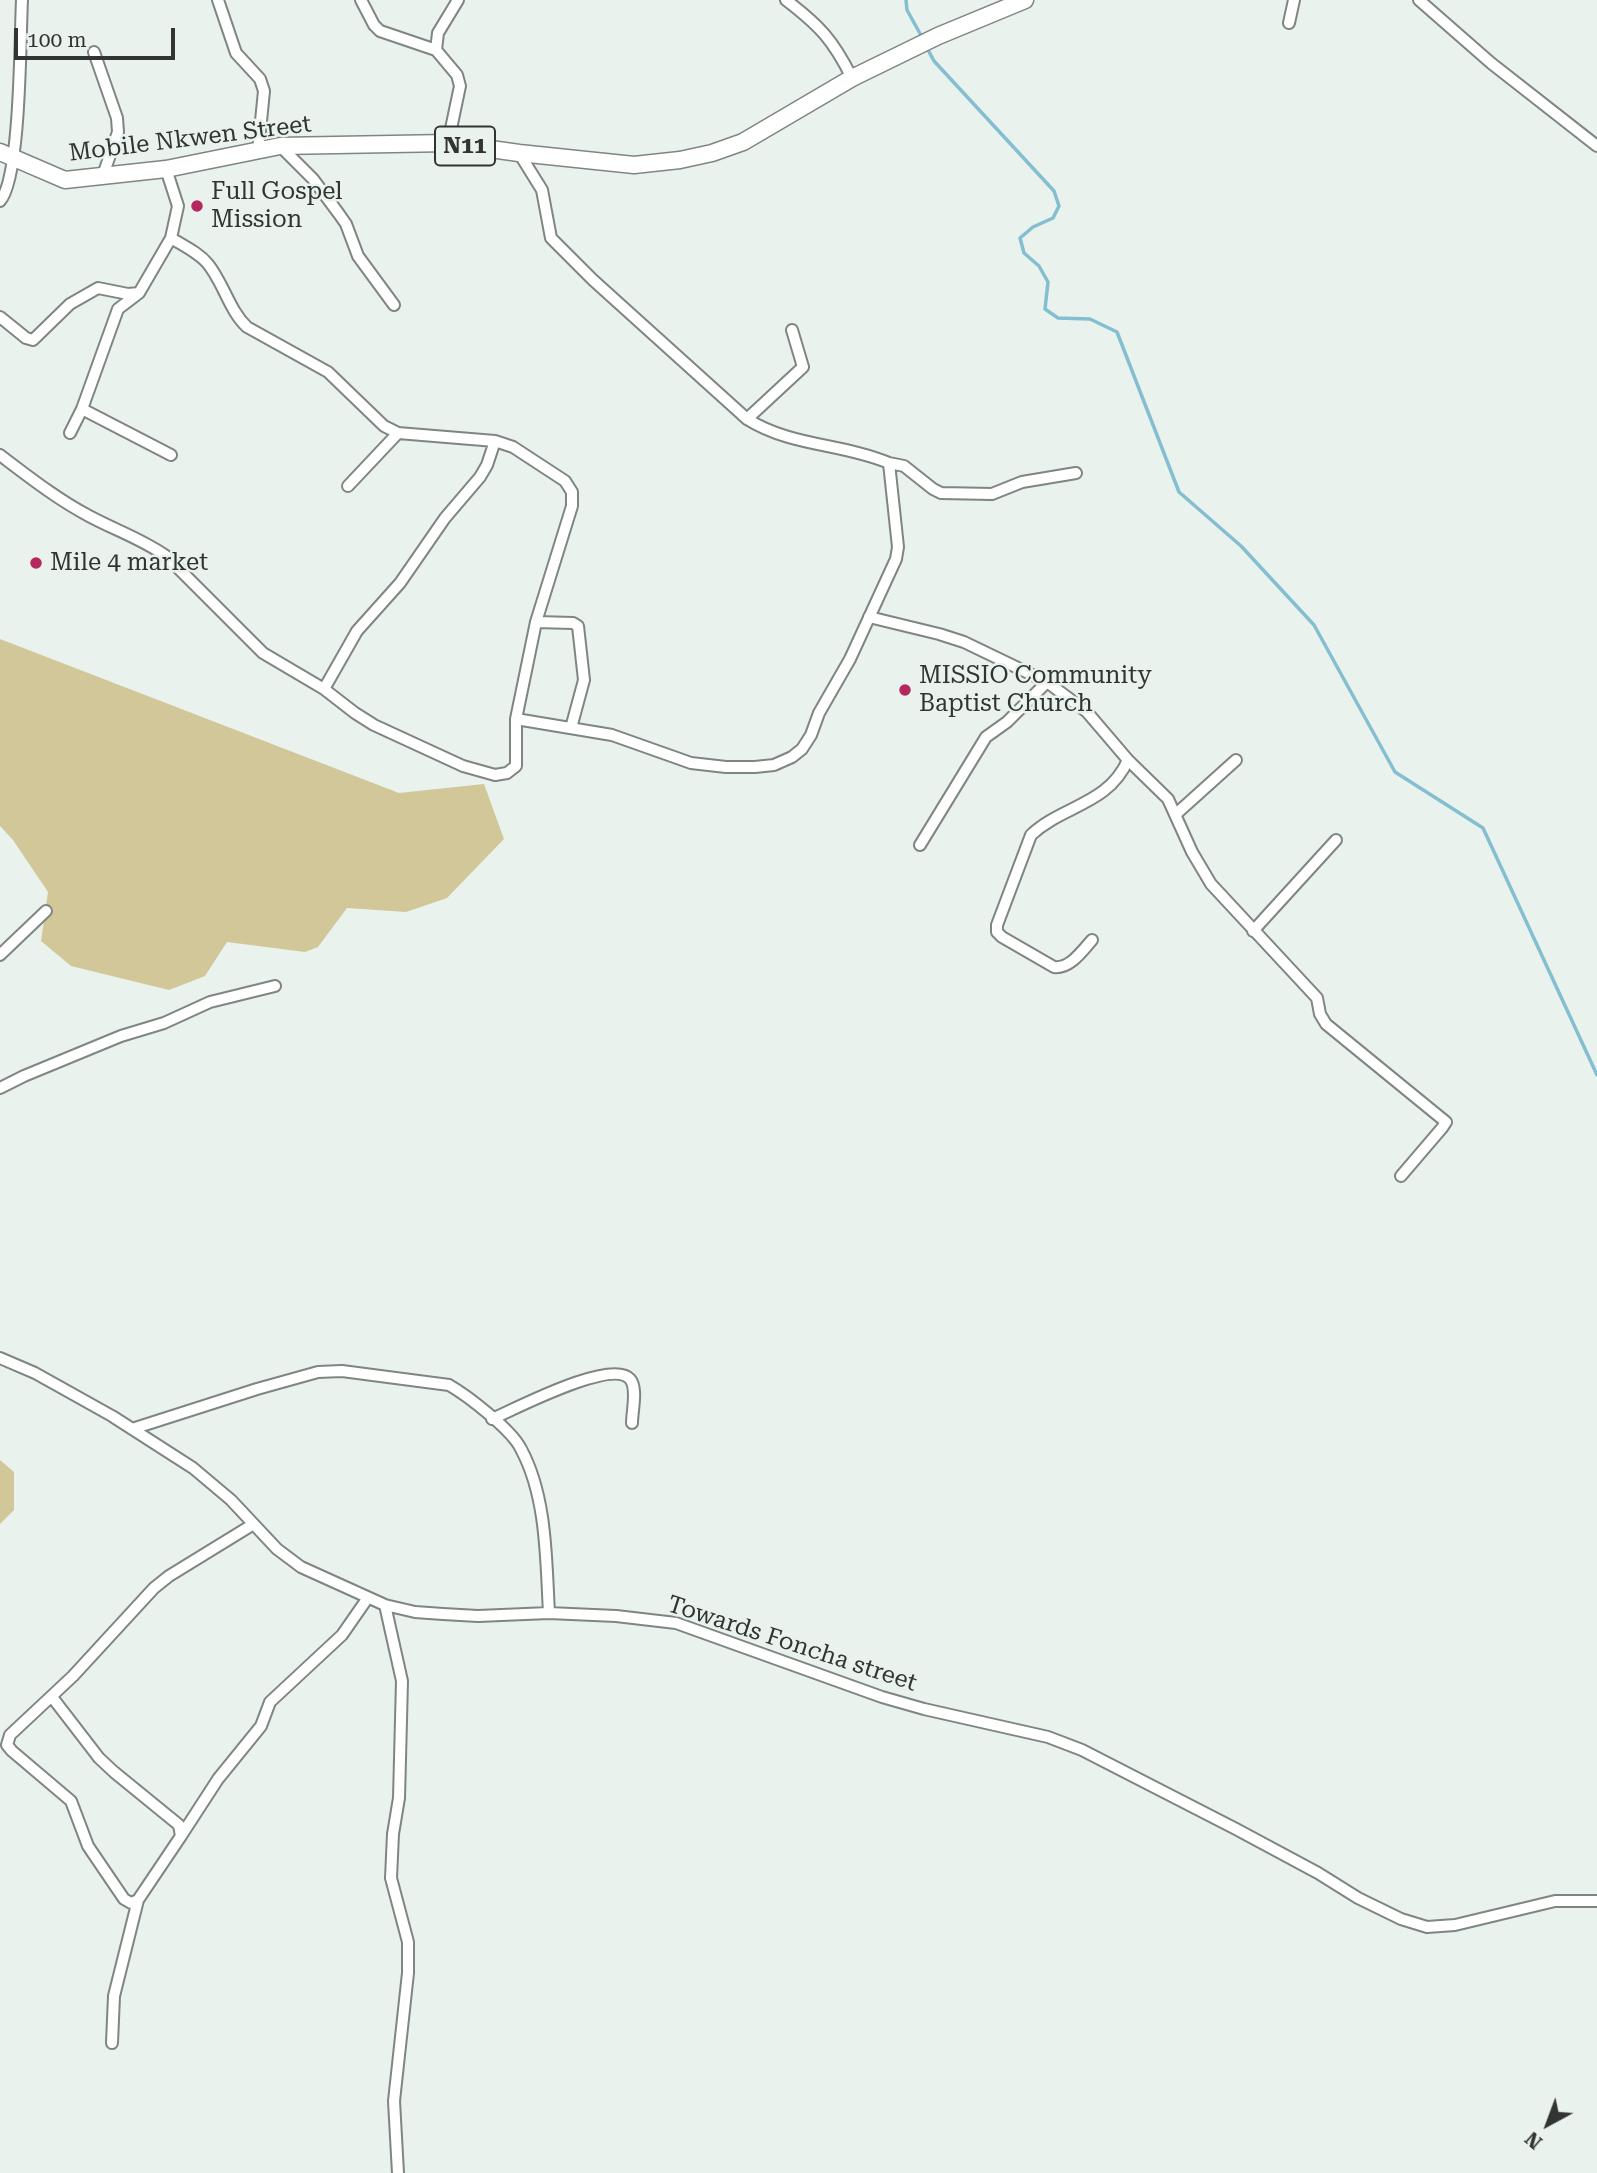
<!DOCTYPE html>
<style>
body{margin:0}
#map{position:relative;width:1597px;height:2173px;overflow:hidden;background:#eaf2ed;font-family:"Roboto Serif",serif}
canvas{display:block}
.north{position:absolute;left:1513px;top:2089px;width:70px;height:70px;-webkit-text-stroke:5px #eaf2ed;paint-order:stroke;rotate:221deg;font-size:19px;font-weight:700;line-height:28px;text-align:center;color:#313432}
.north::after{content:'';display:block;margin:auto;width:24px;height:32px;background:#313432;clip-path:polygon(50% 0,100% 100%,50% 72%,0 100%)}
.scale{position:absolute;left:14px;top:28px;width:161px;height:32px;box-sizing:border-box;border:4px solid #313432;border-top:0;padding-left:9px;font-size:21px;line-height:24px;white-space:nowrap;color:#313432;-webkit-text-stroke:5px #eaf2ed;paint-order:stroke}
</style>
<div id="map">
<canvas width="1597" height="2173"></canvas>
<div class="north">N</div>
<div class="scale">100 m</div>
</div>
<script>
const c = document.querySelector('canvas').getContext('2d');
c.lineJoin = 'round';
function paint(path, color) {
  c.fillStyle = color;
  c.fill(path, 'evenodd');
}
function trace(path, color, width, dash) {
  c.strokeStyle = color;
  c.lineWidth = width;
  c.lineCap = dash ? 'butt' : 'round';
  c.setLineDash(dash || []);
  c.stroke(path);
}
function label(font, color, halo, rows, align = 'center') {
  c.font = font + ' "Roboto Serif",serif';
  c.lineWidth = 5;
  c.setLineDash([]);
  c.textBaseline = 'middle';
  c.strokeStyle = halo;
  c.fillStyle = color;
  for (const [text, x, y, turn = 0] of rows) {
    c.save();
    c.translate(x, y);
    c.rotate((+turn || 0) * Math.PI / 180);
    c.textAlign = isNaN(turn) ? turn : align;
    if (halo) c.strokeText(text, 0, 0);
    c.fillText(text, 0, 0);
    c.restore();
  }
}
const green = new Path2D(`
 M0,639L399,793L484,784L504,839L447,898L406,912L347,908L318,947L305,952L227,942L205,976L169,990L71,966L41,941L48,892L13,840L0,826Z
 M0,1460L14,1472V1510L0,1524Z`);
const stream = new Path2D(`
 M906,0L907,10L923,39
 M926,46L934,61L1054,191L1059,206L1053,218L1033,227L1020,238L1024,253L1039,266L1048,282L1045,309L1058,318L1090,319L1117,332L1179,492L1241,546L1314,625L1395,772L1483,828L1597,1075`);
const minor = new Path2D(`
 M218,0L236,53L260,79L264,91L258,151
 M361,0L374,25L380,31L436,50L457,75L460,86L448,143
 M786,0C820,26 833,40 852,78
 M1419,0L1491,63L1597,146
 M1289,23L1294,0
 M436,50L438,33L458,0
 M94,52L117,118L118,132L102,178
 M280,146L313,179L339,214L346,224L358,256L394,305
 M0,201C21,178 20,36 22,0
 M0,317L26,338L33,340L70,304L98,288L128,294L139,293
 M82,409L171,455
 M747,419L803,367L792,330
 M70,433L82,409L118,309L139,293L171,238L178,206L166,169
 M0,455C29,477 57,499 89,516C115,530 142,539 166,556L263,653L324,689L355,713L374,725L463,766L495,775L507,773L516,766V719L536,622L572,506V492L565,481L513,447L495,441L398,433L384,426L328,372L247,327C229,310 224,284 208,264C199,253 184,246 171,238
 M889,463L904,466L933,489L941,493L992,494L1022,482L1076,473
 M348,486L398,433
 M869,617L939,634L964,642L1047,682L1087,712L1128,760L1168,799L1192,852L1211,884L1317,998L1320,1014L1326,1024L1446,1122L1442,1128L1401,1176
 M536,622L573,623L578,626L584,680L571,728
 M324,689L357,631L400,583L445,518L480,477L487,465L495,441
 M516,719L612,735L691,763L726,767H755L774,765L792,757L802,749L811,735L819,713L850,659L896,559L898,547L889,463C841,443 792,447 747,419L593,280L551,238L542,190L519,153
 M1176,814L1236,760
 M920,845L986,737L1007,722L1047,682
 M1253,931L1336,840
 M1092,940C1082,951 1070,969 1054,967L1002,937L997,932V925L1031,835C1063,805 1108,805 1128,760
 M0,955L46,911
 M0,1088L24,1076L121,1036L164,1023L210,1002L275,986
 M0,1358L35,1373L112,1416L193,1468L231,1500L277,1549L301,1567L385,1605L415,1612L443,1614L478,1616L549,1613L616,1616L676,1623L882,1697L924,1709L1048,1737L1082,1750L1236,1829L1318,1873L1358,1898L1401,1919L1427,1927L1455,1925L1555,1901H1597
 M492,1419C515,1409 612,1358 630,1379C638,1388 632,1411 632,1423
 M132,1429L257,1389L318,1372L342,1371L449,1385C468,1396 512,1430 521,1449C547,1497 546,1560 549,1613
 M385,1605L402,1681L399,1798L393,1834L391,1878L408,1942V1973L394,2101L398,2173
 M52,1697L99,1758L114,1772L179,1825L181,1836L138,1900L131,1903L124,1899L88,1846L71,1801L12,1751L7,1745L10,1735L73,1676L154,1588L169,1576L252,1525
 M181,1836L218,1779L261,1726L270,1702L342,1635L367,1599
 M112,2043L114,1996L138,1900`);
const highway = new Path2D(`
 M0,152L65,180L166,169L280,146L448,143L519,153L634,165L680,160L712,153L743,142L852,78L938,36L1025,0`);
const markers = [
 [197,206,7,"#b5285f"],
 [36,563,7,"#b5285f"],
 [905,690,7,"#b5285f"]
];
const shields = [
 [465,146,60]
];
const shieldNames = [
 ["N11",465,146]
];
const streetNames = [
 ["Mobile Nkwen Street",190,139,-7],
 ["Towards Foncha street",792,1644,18]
];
const poiNames = [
 ["Full Gospel",211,192],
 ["Mission",211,220],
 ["Mile 4 market",50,563],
 ["MISSIO Community",919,676],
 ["Baptist Church",919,704]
];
paint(green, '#d2c799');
trace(stream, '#84bed1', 3.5);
trace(minor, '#7f8681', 14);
trace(highway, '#7f8681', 19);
trace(minor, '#fff', 10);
trace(highway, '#fff', 16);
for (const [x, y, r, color] of markers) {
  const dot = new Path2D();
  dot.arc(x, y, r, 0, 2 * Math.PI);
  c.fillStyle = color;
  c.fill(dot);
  trace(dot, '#eaf2ed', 2.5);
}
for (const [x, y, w] of shields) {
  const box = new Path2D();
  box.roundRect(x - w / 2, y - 19.5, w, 39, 5);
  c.fillStyle = '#eaf2ed';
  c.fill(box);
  trace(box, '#313432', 2);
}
label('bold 23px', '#313432', null, shieldNames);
label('24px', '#313432', '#eaf2ed', streetNames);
label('24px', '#313432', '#eaf2ed', poiNames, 'left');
</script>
